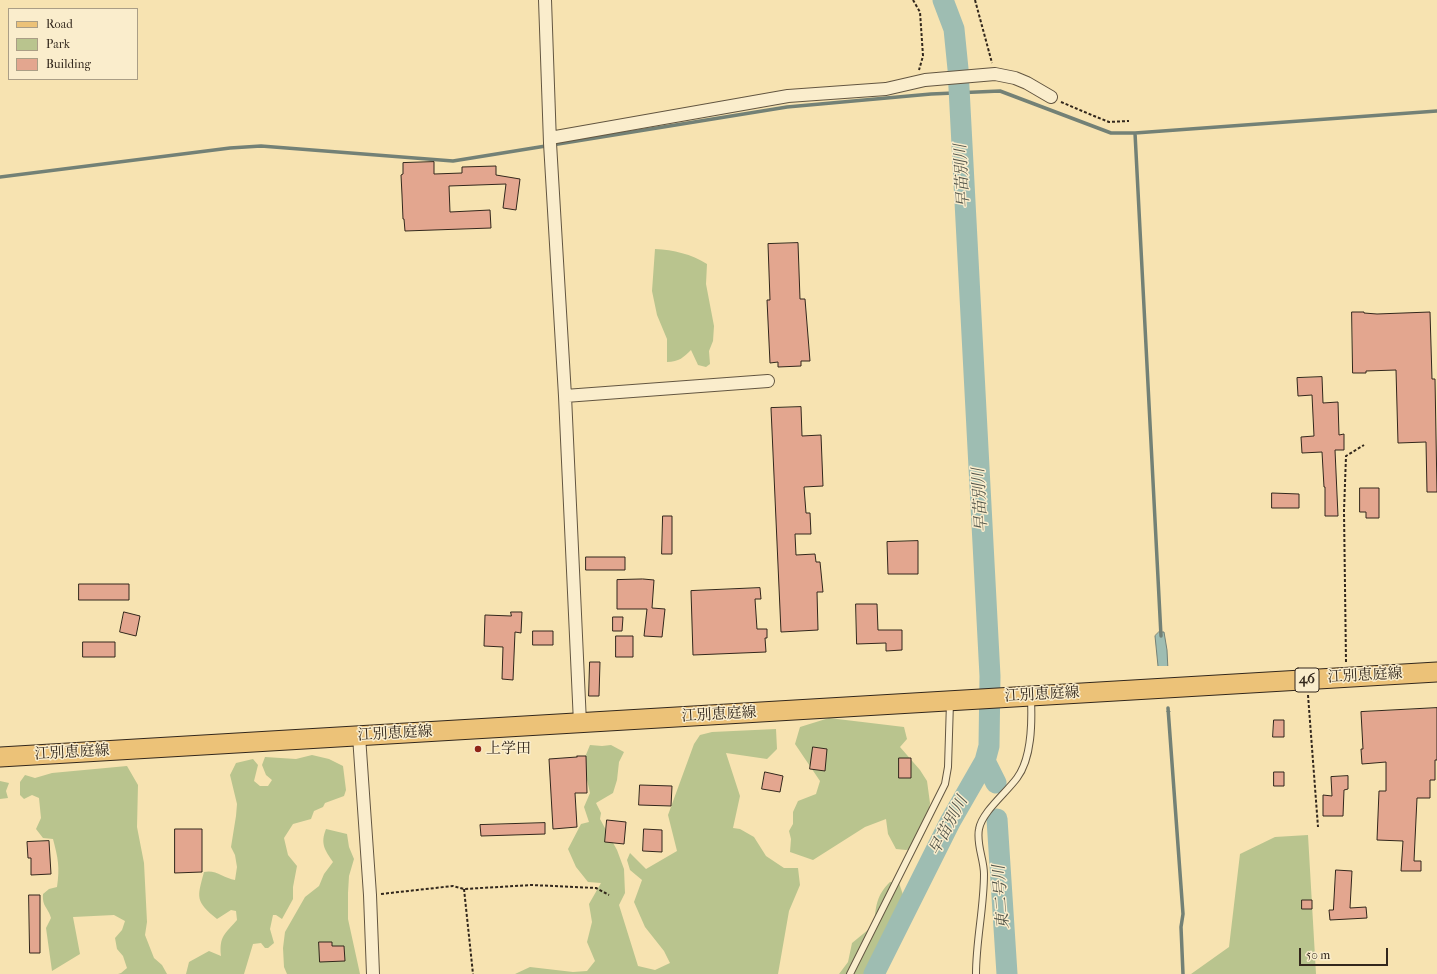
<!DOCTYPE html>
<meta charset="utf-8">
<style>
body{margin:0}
#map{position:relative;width:1437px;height:974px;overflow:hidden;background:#f7e3b1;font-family:"IM FELL French Canon",serif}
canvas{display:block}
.legend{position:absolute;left:8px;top:8px;width:130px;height:72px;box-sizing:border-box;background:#faedcc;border:1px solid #aa9e86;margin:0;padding:5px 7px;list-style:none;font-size:12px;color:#32271c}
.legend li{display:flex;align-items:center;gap:8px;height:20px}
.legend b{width:20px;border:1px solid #aa9e86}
.scale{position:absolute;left:1299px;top:948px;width:89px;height:18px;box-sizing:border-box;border:2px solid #32271c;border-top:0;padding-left:5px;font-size:12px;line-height:14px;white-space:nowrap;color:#32271c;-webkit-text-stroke:3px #faedcc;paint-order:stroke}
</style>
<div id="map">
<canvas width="1437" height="974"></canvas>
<ul class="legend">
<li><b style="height:5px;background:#ecc278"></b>Road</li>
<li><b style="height:11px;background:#b9c48e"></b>Park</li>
<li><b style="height:11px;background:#e3a68f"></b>Building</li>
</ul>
<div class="scale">50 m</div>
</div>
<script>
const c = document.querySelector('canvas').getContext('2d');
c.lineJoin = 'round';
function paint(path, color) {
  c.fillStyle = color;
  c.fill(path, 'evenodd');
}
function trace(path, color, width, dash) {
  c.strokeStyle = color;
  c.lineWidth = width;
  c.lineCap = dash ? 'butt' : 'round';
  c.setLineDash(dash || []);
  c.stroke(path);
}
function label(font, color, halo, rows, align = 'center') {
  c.font = font + ' "IM FELL French Canon","Noto Serif JP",serif';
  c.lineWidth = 3;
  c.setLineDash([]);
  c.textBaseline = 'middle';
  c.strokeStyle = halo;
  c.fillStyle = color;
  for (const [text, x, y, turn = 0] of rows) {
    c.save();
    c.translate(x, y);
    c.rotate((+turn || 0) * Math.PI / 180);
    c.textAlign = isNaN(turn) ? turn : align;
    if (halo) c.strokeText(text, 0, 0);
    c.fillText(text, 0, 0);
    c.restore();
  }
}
const green = new Path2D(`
 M655,249C674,250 691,254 707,264L706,284L714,326L713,341L709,351L710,364L706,367L698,365L691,350C684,357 679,362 667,362V339L657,315L652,291Z
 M829,718L904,727L907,739L900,747L920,770L927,781L930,803L926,830L917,848L906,850L896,849L888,834L886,819L865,827L813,860L790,852L791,839L789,831L793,824V812L798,801L816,794L820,781L795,744L800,727Z
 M776,729L777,749L767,759L726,753L740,796L733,828L740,829L754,837L766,856L784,868H798L800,885L789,911L778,974H515L530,967L573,972L587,971L595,961L587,942L592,922L589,904L601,883L588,882L576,867L568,849L581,824L589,822L584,807L590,793L583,762L590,745L602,746L611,745L624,752L619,762L617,780L613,793L596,803L601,813L600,819L617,850L624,869L625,893L619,905L638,966L655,970L670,963L664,951L645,927L634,902L642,880L630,870L627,860L630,853L646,869L677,851L668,815L694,744L700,735L712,732Z
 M312,755L329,759L343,766L346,790L344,796L325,803L323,807L314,811L311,819L293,824L284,838L288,855L297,866L293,887V899L282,919L276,915H273L270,929L274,943L268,948H265L261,943L253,944L244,974H186L189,962L209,951L221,956C219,936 225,934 237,920L236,911L231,910L217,919C195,901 197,898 204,872C215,869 224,878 235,880L237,867L235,855L231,847L236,816L237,804L230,775L236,763L253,759L258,765L254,781L260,786H268L272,780L266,775L262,765L265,757L296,759Z
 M127,766L138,785L137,827L144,863L147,922L145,935L154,958L162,965L167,974H118L121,973L127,968L123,956L117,949L115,938L122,930L125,921L114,915L73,917L80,954L52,971L46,928L51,918C48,907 42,907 43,894L49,889L57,887C60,867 58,858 53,839L43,838L36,829L41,818L39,798L32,795L24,799L20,795V782L25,775L35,778L52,773Z
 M0,781L9,783L6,791L8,798L0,799Z
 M326,829L347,834L349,847L354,859L349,876L348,893V919L360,974H287L284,967L283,948L285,932L305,897L319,886L324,874L333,862C325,850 320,844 326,829Z
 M1308,835L1316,974H1191L1229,947L1240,854L1275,837Z
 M890,882L899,883L910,915L881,974H839L848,962L852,943L874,925C876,906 876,896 890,882Z`);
const water = new Path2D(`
 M1159,632H1164L1167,650L1170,712H1167L1158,666L1155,636Z`);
const pier = new Path2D(`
 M1156,666H1169L1172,711H1165Z`);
const stream = new Path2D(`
 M1135,133L1161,636
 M0,177L230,148L261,146L453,161L787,107L931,94L1000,91L1111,133H1135L1437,111
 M1168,708L1183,914L1181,927L1183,974`);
const river = new Path2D(`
 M985,761L996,783
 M997,819L1007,974
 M874,974L950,822L985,761L989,746L990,676L958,69L954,29L943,0`);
const building = new Path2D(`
 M434,162V174L462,173V167L496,166V175L520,179L516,210L503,208L506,184L449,186L450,212L490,210L491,228L405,231L404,219H403L402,195L401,175L403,174V163Z
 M798,243L800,299H805L810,361H801V366L778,367V362L770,363L767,300H770L768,244Z
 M1352,312H1364V313L1377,314L1430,312L1432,379H1435L1437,492H1427L1426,442L1398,443L1396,370L1366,371V373H1353Z
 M1322,377L1323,403L1338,402L1339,435L1344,434V450H1335L1338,516H1325V487H1324L1322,452L1302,453L1301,437L1314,436L1312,395L1298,396L1297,378Z
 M801,407L802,436L821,435L823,486L804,487L806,513H810L811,534H795L796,555L815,554L816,562H820L823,592H817L818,630L781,632L771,408Z
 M1360,488H1379V518H1366V512H1360Z
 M1272,493L1299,494V508H1272Z
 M663,516H672V554H662Z
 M918,541V574H888L887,542Z
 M586,557H625V570H586Z
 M643,579L654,580L652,608L665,609L662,637L644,636L647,609H617V580Z
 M79,584H129V600H79Z
 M760,588L761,599H755L757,629H767V638H765L766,652L693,655L691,591Z
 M856,604H877L878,630H902V650L886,651V643L857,644Z
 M124,612L140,616L136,636L120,632Z
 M511,612H522L521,633L515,632L513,680L502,679L503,647L484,646L485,615L511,616Z
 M613,617H623L622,631H613Z
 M533,631H553V645H533Z
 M616,636H633V657H616Z
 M83,642H115V657H83Z
 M590,662H600L599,696H589Z
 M1437,708V760H1435V780H1430V798H1417L1414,861H1421V871H1401L1403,841L1377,840L1379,791H1386V762L1362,764L1361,749H1363L1361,712Z
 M1274,720H1284V737H1273Z
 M813,747L827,749L825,771L810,769Z
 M577,756H586L587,793H575L577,827L553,829L549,759L577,757Z
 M899,758H911V778H899Z
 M765,772L783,776L780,792L762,789Z
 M1274,772H1284V786H1274Z
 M1348,776V789L1344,790L1343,816H1323V795L1332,796L1331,777Z
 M640,785L672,786L671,806L639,805Z
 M607,820L626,822L624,844L605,842Z
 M545,823V834L481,836L480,825Z
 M175,829H202V872L175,873Z
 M644,829L662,830V852L643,851Z
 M49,841L51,874L31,875V858H28L27,842Z
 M1336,870L1352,871L1350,908L1366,907L1367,918L1330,920L1329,910H1333Z
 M29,895H40V953H30Z
 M1302,900H1312V909H1302Z
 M319,942H332V946H344L345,961L320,962Z`);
const path = new Path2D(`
 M913,0L920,12L923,56L919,70
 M975,0L992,63
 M1061,102L1094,116L1109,122L1129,121
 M1346,662L1344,511L1346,456L1364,445
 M1308,695L1318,827
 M464,889L473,974
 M381,894L453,886L464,889L532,885L596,888L609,895`);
const service = new Path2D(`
 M850,974L945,784L948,767L950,702
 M976,974C976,940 984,908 984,874C984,859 976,844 979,829C982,812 1006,793 1017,778C1032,758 1032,723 1031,699`);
const minor = new Path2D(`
 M545,0L550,143L565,396L580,723
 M550,138L788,96L886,89L925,80L995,74L1015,78L1027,83L1051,97
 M565,396L768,381
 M359,736L370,895L373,974`);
const primary = new Path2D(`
 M0,757L1437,672`);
const markers = [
 [478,749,4,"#8f2418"]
];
const shields = [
 [1307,680,24]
];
const shieldNames = [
 ["46",1307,680]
];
const streetNames = [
 ["江別恵庭線",1365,676,-3],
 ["江別恵庭線",1042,695,-3],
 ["江別恵庭線",719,715,-3],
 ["江別恵庭線",395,734,-3],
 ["江別恵庭線",72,753,-3]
];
const poiNames = [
 ["上学田",486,749]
];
const waterNames = [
 ["早苗別川",963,176,-93],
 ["早苗別川",981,500,-93],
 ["早苗別川",949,826,-62],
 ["東二号川",1002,897,-94]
];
paint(green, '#b9c48e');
paint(water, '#9ebdb2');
trace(water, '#738176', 1);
paint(pier, '#f7e3b1');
trace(stream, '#738176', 3.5);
trace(river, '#9ebdb2', 21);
paint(building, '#e3a68f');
trace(building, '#32271c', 1);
trace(service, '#635641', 8);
trace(minor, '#635641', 14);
trace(primary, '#32271c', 21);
trace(path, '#32271c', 2, [3, 2]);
trace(service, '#faedcc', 6);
trace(minor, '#faedcc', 12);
trace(primary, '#ecc278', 19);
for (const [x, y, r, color] of markers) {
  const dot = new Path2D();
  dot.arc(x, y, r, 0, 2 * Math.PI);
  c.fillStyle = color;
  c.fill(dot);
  trace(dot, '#faedcc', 1.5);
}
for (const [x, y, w] of shields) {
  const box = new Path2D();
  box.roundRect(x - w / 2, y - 12, w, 24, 3);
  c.fillStyle = '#faedcc';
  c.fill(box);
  trace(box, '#32271c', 1);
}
label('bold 14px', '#32271c', null, shieldNames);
label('15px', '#32271c', '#faedcc', streetNames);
label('15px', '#32271c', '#faedcc', poiNames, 'left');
label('italic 16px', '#525449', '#faedcc', waterNames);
</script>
